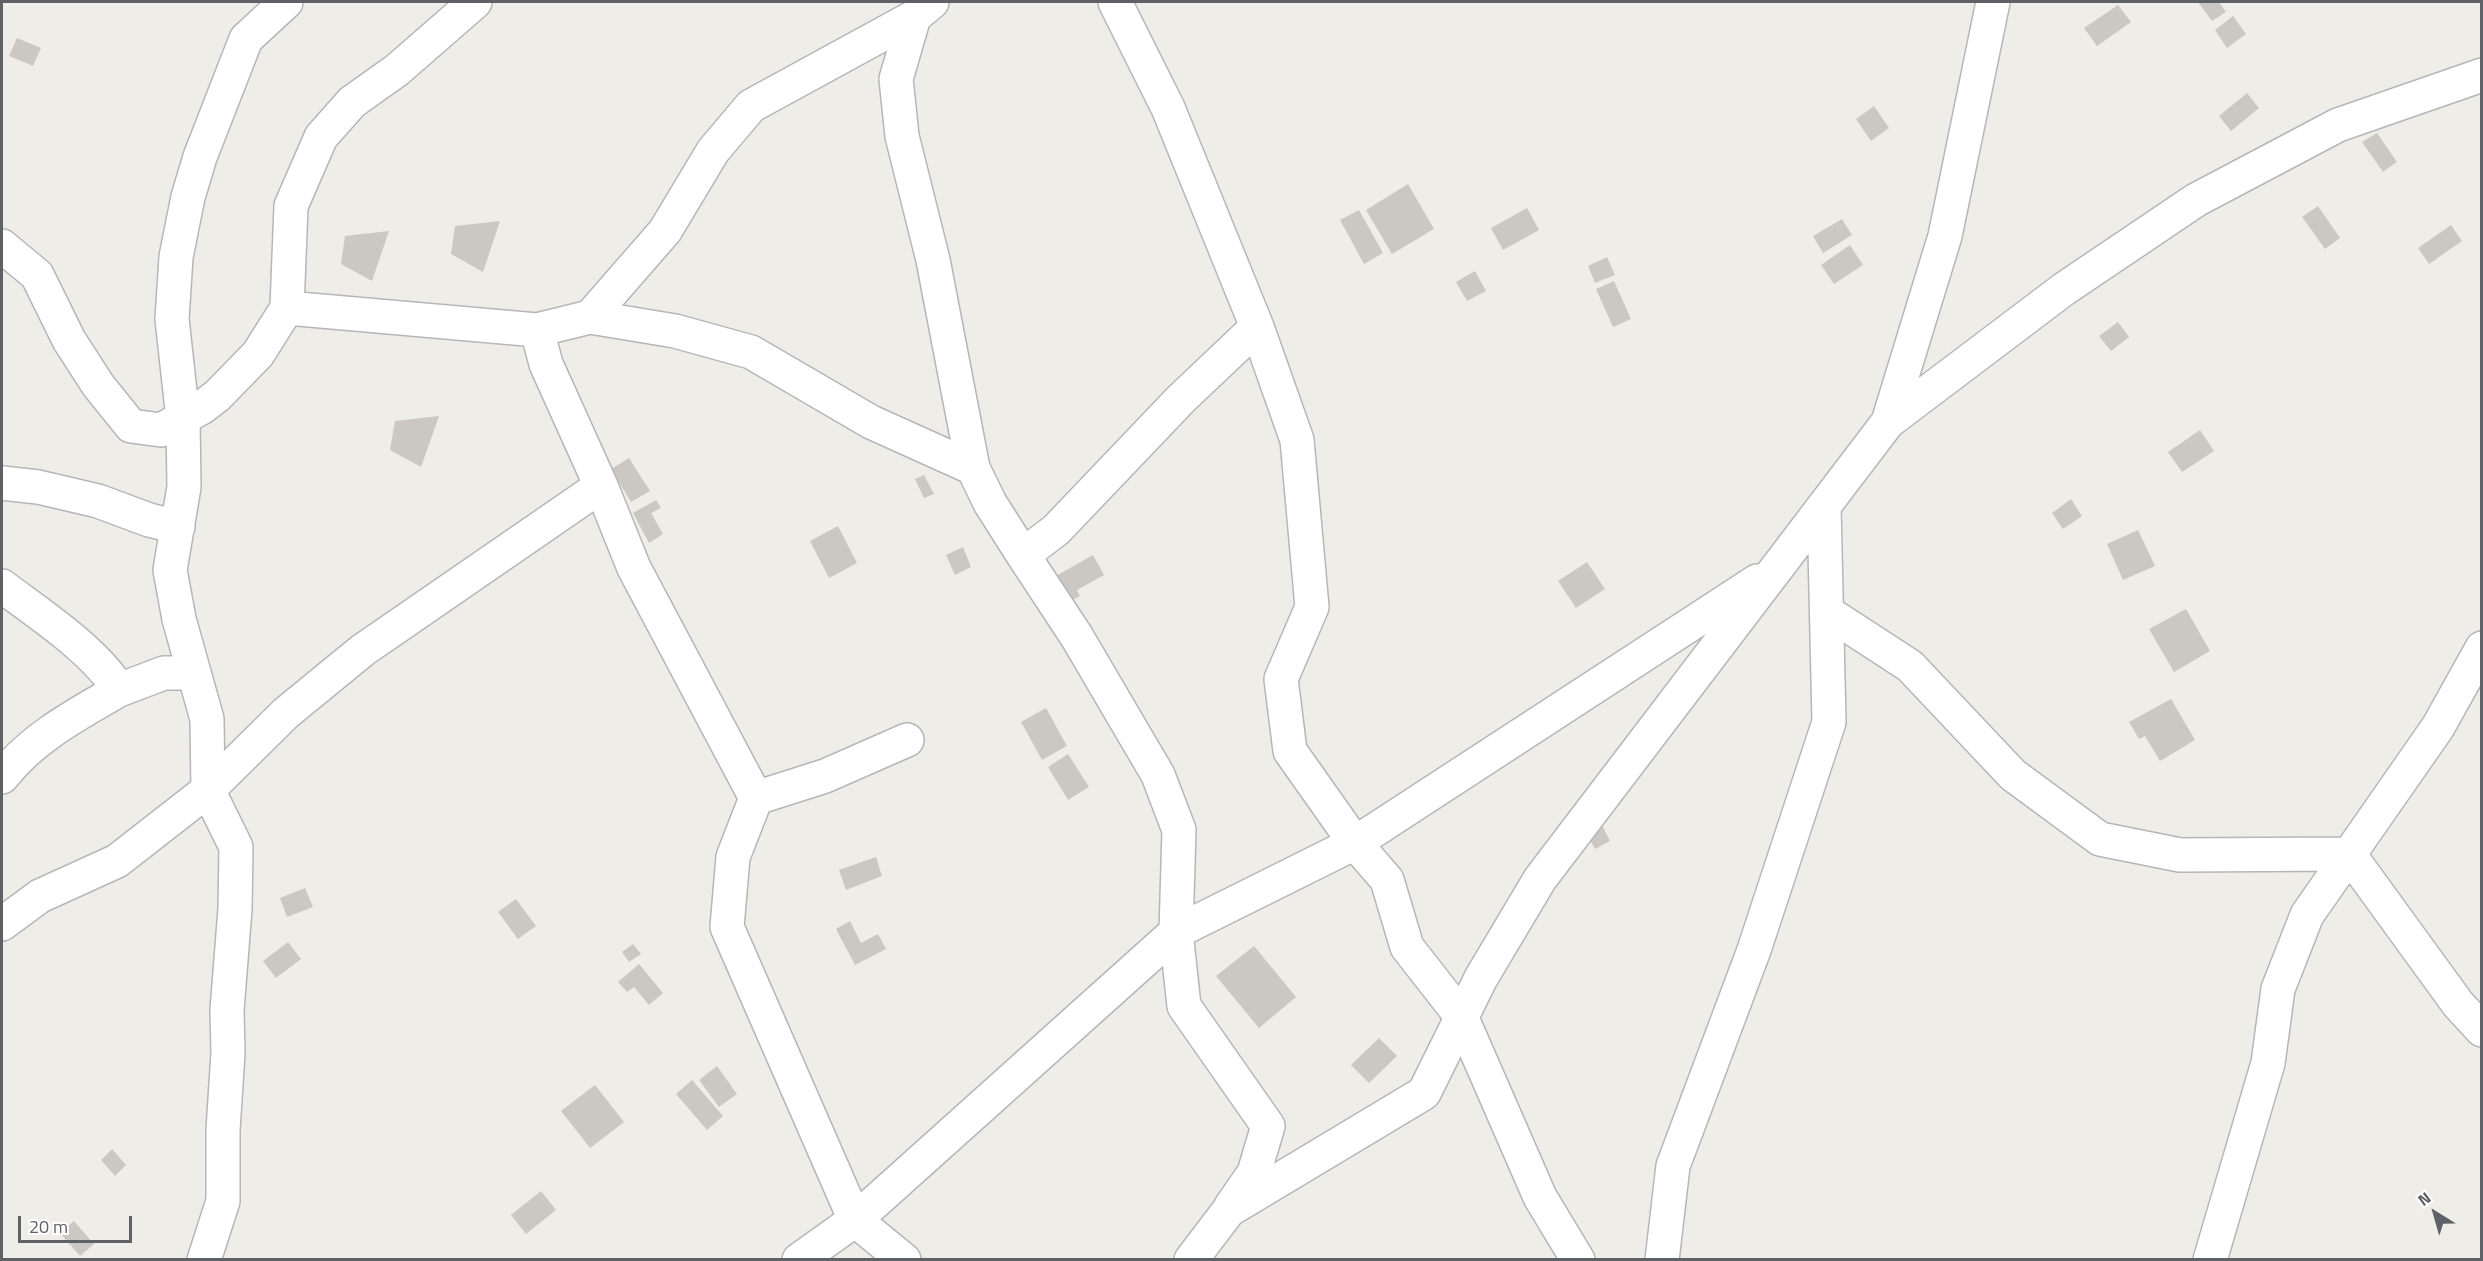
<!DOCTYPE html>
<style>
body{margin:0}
#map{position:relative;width:2483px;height:1261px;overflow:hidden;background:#efede7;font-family:"Titillium Web",sans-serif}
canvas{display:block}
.frame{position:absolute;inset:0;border:3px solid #5e6266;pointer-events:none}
.north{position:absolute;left:2405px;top:1183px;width:60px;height:60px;-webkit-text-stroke:4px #fff;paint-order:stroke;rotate:323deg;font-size:16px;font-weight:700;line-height:24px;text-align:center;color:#5e6266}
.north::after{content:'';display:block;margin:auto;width:21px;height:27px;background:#5e6266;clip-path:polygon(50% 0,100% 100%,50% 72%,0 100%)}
.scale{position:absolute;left:18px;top:1216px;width:114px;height:27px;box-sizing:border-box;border:3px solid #5e6266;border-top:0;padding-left:8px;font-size:18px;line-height:21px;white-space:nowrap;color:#5e6266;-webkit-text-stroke:4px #fff;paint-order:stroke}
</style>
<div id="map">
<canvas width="2483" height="1261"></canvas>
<div class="frame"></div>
<div class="north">N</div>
<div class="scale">20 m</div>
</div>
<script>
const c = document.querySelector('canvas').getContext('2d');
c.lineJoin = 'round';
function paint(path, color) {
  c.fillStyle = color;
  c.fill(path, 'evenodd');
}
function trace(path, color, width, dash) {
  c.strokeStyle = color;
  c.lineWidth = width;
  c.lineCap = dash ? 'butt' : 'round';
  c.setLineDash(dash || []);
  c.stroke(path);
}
const building = new Path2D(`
 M2198,2H2219L2226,12L2212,21Z
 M2118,5L2131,22L2097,46L2084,28Z
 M2233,16L2246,34L2227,48L2215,30Z
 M17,38L41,48L33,66L9,56Z
 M2247,93L2259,108L2231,131L2219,116Z
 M1874,106L1889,128L1871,141L1856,119Z
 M2377,133L2397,162L2383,172L2362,142Z
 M1408,184L1434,229L1392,254L1366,210Z
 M2318,206L2340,238L2325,249L2302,217Z
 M1527,208L1539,230L1503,250L1491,228Z
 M1359,210L1383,253L1364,264L1340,220Z
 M1842,219L1852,235L1823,253L1813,236Z
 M500,221L483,272L451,254L455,226Z
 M2451,225L2462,241L2429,264L2418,248Z
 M389,231L372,281L341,264L345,236Z
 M1850,245L1863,265L1834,284L1821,265Z
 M1607,257L1615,275L1595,283L1588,266Z
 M1475,271L1486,291L1467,301L1456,282Z
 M1614,281L1631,319L1613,327L1596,289Z
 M2118,322L2129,337L2111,351L2099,336Z
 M439,416L421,467L390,450L395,421Z
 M2200,430L2214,451L2182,472L2168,452Z
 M629,458L650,491L631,502L611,469Z
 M924,475L934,494L924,498L915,479Z
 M2071,499L2082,516L2063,529L2052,513Z
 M656,500L661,508L651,513L663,534L649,543L633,513Z
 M838,526L857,563L829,578L810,541Z
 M2138,530L2155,566L2123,580L2107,544Z
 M963,547L971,567L955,575L946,555Z
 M1093,555L1104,575L1077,590L1080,596L1068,602L1054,577Z
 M1587,562L1605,589L1576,608L1558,581Z
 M2186,609L2210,651L2174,672L2149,629Z
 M2171,699L2195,740L2160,761L2145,736L2139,739L2129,722Z
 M1046,708L1067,746L1042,760L1021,722Z
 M1068,754L1089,787L1068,800L1048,767Z
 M1601,823L1610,841L1595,849L1585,831Z
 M876,857L882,876L846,890L839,870Z
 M305,888L313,907L287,917L280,898Z
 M516,899L536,926L518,939L498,912Z
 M850,921L861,943L878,934L886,949L855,965L836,929Z
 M288,942L301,959L276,978L263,961Z
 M633,944L641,954L629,962L622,952Z
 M1254,946L1296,997L1259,1028L1216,976Z
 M639,964L663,993L649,1005L634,987L627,992L618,982Z
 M1379,1038L1397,1056L1369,1083L1351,1065Z
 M717,1066L737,1094L719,1107L699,1080Z
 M692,1080L723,1116L707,1130L676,1094Z
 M595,1085L624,1122L590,1148L561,1111Z
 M112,1149L126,1165L115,1176L101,1160Z
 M541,1191L556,1210L526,1234L511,1215Z
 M74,1221L94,1244L80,1256L60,1233Z`);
const minor = new Path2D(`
 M1115,2L1168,108L1257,327L1297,440L1312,607L1281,679L1290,751L1355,843L1387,880L1407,947L1461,1016L1540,1197L1578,1260
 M914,17L896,79L902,136L933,260L973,468L990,503L1023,555L1056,530L1181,399L1257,327
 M2,246L37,275L69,340L98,385L131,426L161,430L201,408L217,396L258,354L287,308L291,206L321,137L352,102L397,70L475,2
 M287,308L537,330L590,317L675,331L751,352L871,422L973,468
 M590,317L665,231L713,151L751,106L914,17L932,2
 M537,330L546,364L601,486L634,568L756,798L733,857L727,927L855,1220L904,1260
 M1888,422L1945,236L1993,2
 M2,483L38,487L98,501L149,520L178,527
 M1023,555L1077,637L1158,775L1179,830L1176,932L1184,1006L1268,1126L1254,1173L1231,1206
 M2,586C39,614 96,651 119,690L164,673H194
 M1827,612L1910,666L2013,775L2100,839L2180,855L2349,854L2458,1004L2482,1030
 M2,777C32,738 76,715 119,690
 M756,798L825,776L907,740
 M2,924L40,896L117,861L208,790L286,713L363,650L601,486
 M204,1260L223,1201V1130L228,1053L227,1010L235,909L236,847L208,790L207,719L179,619L170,570L184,487L183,419L172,319L176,257L188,197L200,157L246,39L286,2
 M799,1260L855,1220L1176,932L1355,843L1757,581
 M1191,1260L1229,1210L1424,1093L1481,978L1540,879L1888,422L2064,289L2196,200L2338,125L2482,75
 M1662,1260L1673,1166L1754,950L1829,722L1824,506
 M2210,1260L2268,1063L2278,989L2307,915L2438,727L2482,648`);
paint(building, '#cbc8c4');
trace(minor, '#b4b7ba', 36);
trace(minor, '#fff', 33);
</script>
